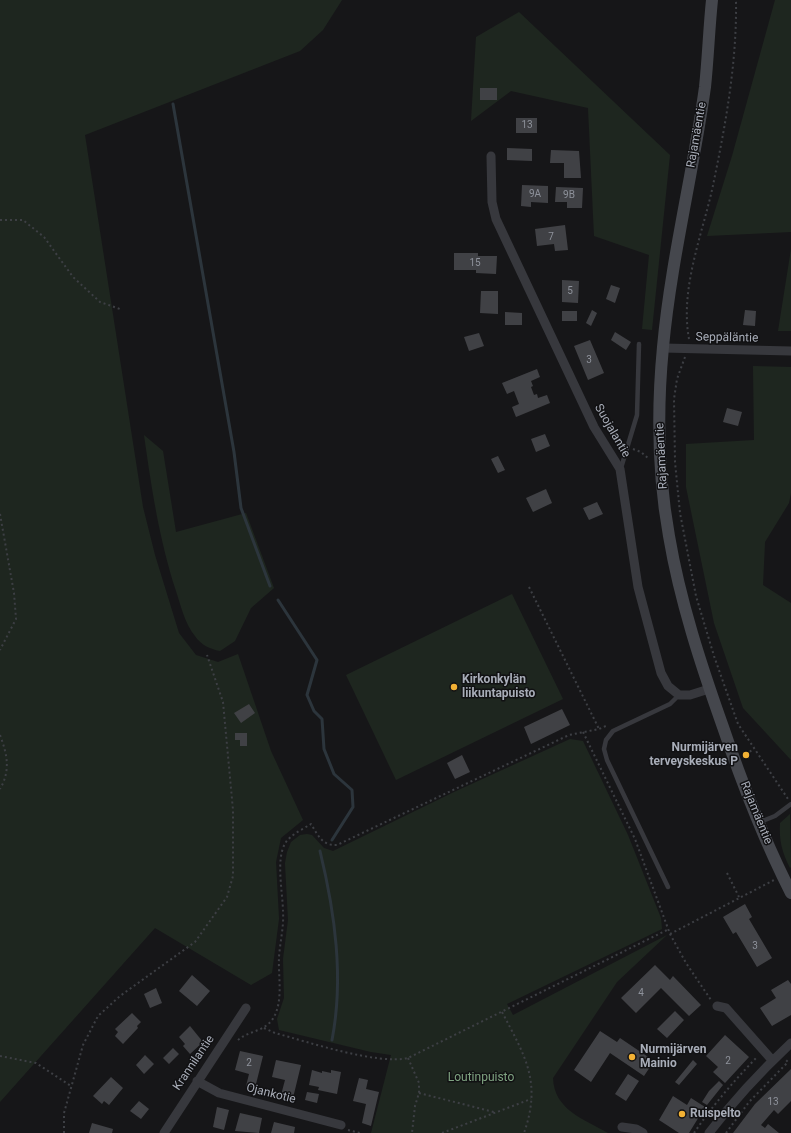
<!DOCTYPE html>
<meta charset="utf-8">
<style>
body{margin:0}
canvas{display:block;background:#161618}
</style>
<canvas width="791" height="1133"></canvas>
<script>
const c = document.querySelector('canvas').getContext('2d');
c.lineJoin = 'round';
function paint(path, color) {
  c.fillStyle = color;
  c.fill(path, 'evenodd');
}
function trace(path, color, width, dash) {
  c.strokeStyle = color;
  c.lineWidth = width;
  c.lineCap = dash ? 'butt' : 'round';
  c.setLineDash(dash || []);
  c.stroke(path);
}
function label(font, color, halo, rows, align = 'center') {
  c.font = font + ' Roboto,sans-serif';
  c.lineWidth = 3;
  c.setLineDash([]);
  c.textBaseline = 'middle';
  c.strokeStyle = halo;
  c.fillStyle = color;
  for (const [text, x, y, turn = 0] of rows) {
    c.save();
    c.translate(x, y);
    c.rotate((+turn || 0) * Math.PI / 180);
    c.textAlign = isNaN(turn) ? turn : align;
    if (halo) c.strokeText(text, 0, 0);
    c.fillText(text, 0, 0);
    c.restore();
  }
}
const green = new Path2D(`
 M0,0H342L323,30L300,51L85,135L143,507L155,555L179,633L196,655L218,662L238,654L271,751L303,820L281,838L276,862L279,919L272,973L251,985L155,928L0,1102Z
 M775,0H791V232L707,236L732,156Z
 M519,12L670,155L652,330L642,329L649,255L594,236L588,108L511,91L471,121L476,37Z
 M791,249V331H778Z
 M753,366L791,367V493L789,503L765,542L763,585L791,603V760L743,708L714,623L686,487V444L754,440Z
 M144,435L163,451L176,532L246,513L274,588L251,608L235,641L220,651C210,649 201,645 195,636C185,624 181,606 176,591C159,538 152,491 144,435Z
 M512,594L563,699L396,780L346,675Z
 M570,739L583,741L628,835L661,918L662,929L507,1004L513,1015L667,935L617,982L553,1078C554,1110 584,1119 608,1133H371L391,1055L371,1052L279,1030L277,1019L284,998L283,959L288,920L285,863L287,852L291,842L300,835L307,834L312,835L324,848L333,851L454,792Z
 M790,814L791,867L790,868C782,852 779,841 780,823Z`);
const stream = new Path2D(`
 M173,104L234,452L241,508L270,586
 M278,600L317,660L307,695L314,711L322,719L324,749L334,774L352,790L353,807L332,840
 M320,851C335,913 344,978 332,1040`);
const building = new Path2D(`
 M480,88H497V100H480Z
 M516,118H537V133H516Z
 M507,148L532,149V161L507,160Z
 M551,150L579,151L581,178H564V163H550Z
 M522,185L548,186V203L531,202V207L521,206Z
 M556,187L583,188L582,208H567V202H555Z
 M565,225L568,250L555,251L554,244L537,246L535,229Z
 M454,253H478V256H497L496,274L476,273V270H454Z
 M562,280L579,281L578,303L562,302Z
 M611,285L620,288L615,303L606,299Z
 M481,291H498V314L480,313Z
 M592,310L597,313L591,326L586,323Z
 M745,310L756,311L755,326L743,325Z
 M562,311H577V321H562Z
 M505,312L522,313V325H505Z
 M615,332L631,342L626,350L611,340Z
 M479,333L484,346L469,351L464,337Z
 M590,340L604,373L588,380L574,346Z
 M537,369L540,377L531,381L533,386L531,387L534,395L537,394L538,398L547,395L550,403L516,417L512,407L519,404L514,391L507,394L502,383Z
 M727,408L742,412L738,426L723,422Z
 M545,434L550,446L536,452L531,439Z
 M498,456L505,470L498,473L491,459Z
 M546,489L552,503L533,512L526,498Z
 M597,502L603,514L589,520L583,508Z
 M249,704L255,713L241,723L234,713Z
 M562,709L570,725L531,744L524,727Z
 M235,733H247V746H240V740H235Z
 M462,755L470,772L455,779L447,763Z
 M745,904L752,917L749,919L772,958L757,967L736,932L733,934L723,917Z
 M655,965L670,980L673,976L701,1005L689,1016L661,988L636,1013L621,998Z
 M192,975L210,991L197,1006L179,991Z
 M788,980L791,984V1015L772,1026L760,1008L776,998L771,990Z
 M156,988L162,1003L150,1008L144,994Z
 M675,1011L684,1020L667,1038L657,1029Z
 M132,1013L141,1022L137,1026L138,1028L123,1044L115,1036L118,1032L115,1029Z
 M190,1026L203,1042L190,1054L183,1046L185,1044L179,1037Z
 M600,1031L617,1042L620,1038L654,1061L644,1076L610,1053L591,1082L574,1070Z
 M725,1035L749,1057L725,1083L713,1072L718,1067L706,1056Z
 M173,1048L179,1054L169,1064L163,1058Z
 M240,1051L263,1056L255,1088L246,1086L249,1074L235,1070Z
 M145,1055L154,1064L144,1074L136,1065Z
 M276,1060L301,1065L293,1098L281,1095L285,1080L272,1077Z
 M693,1060L697,1064L679,1085L675,1082Z
 M791,1069V1101L778,1114L774,1110L761,1125L765,1128L768,1124L779,1133H733L755,1104Z
 M312,1070L322,1073V1071L331,1073V1070L341,1072L337,1094L318,1090L319,1087L309,1085Z
 M628,1074L639,1081L626,1101L615,1094Z
 M111,1077L123,1088L109,1105L104,1101L102,1104L93,1096Z
 M359,1078L368,1080L366,1089L379,1092L371,1126L362,1123L366,1104L353,1101Z
 M719,1081L723,1085L707,1105L702,1102L709,1091Z
 M307,1092L319,1094L317,1103L305,1100Z
 M673,1096L687,1105L691,1098L705,1107L689,1133H679L659,1120Z
 M139,1101L149,1109L141,1119L130,1111Z
 M217,1107L229,1110L224,1130L213,1127Z
 M240,1113L262,1118L259,1133L235,1131Z
 M274,1122L295,1127L294,1133H271Z
 M92,1123L113,1129L112,1133H89Z`);
const path = new Path2D(`
 M0,220H23L44,237L73,277L100,302L120,309
 M689,339C680,290 701,238 712,190C725,128 737,64 736,0
 M685,357L677,379L674,399L675,462L680,513L696,596L714,656L738,724L788,799
 M633,449L641,452L649,459
 M0,514L14,593L16,619L0,650
 M529,587L599,729
 M583,732L635,839L670,934L686,963L711,1000
 M0,735C7,754 11,770 0,789
 M746,755L753,749
 M727,873L739,897
 M670,934L774,880
 M502,1012C525,1056 542,1082 524,1133
 M264,1028L275,1033C308,1042 377,1065 408,1058L669,929
 M238,1040C248,1031 263,1032 272,1020C284,1003 278,977 279,957C280,942 284,927 283,912C283,893 275,858 286,842C292,834 303,829 311,824C318,835 322,846 337,845L569,735L599,729L608,725
 M0,1056L36,1063L71,1086
 M408,1058L419,1083V1093L415,1106L412,1133
 M419,1093L494,1112
 M348,1130L360,1133
 M64,1133V1113L83,1045L98,1016L120,996L195,942L227,897L233,876V810L223,702L207,655
 M442,1133L531,1099
 M694,1133C713,1105 734,1081 757,1057
 M726,1133L749,1102L788,1062L786,1060`);
const lane = new Path2D(`
 M621,468L637,415L639,344
 M760,822L775,816L791,804
 M668,887L607,760L604,749L606,740L613,731L670,704L679,695`);
const street = new Path2D(`
 M491,156L492,202L496,219L594,427L620,469L638,587L661,673L668,686L679,695H690L709,689
 M663,348L791,351
 M717,1006L726,1008L772,1060
 M197,1081L219,1093L341,1125
 M622,1127L636,1129L643,1133
 M164,1133L246,1008
 M709,1133C734,1100 761,1071 791,1043`);
const secondary = new Path2D(`
 M712,0C709,29 708,59 705,87C693,174 671,260 663,347C657,409 658,475 669,536C680,601 701,665 723,727C742,783 764,840 791,893`);
const markers = [
 [454,687,4,"#f2b134"],
 [746,755,4,"#f2b134"],
 [632,1057,4,"#f2b134"],
 [682,1114,4,"#f2b134"]
];
const numberNames = [
 ["13",527,125],
 ["9A",535,194],
 ["9B",569,195],
 ["7",551,237],
 ["15",475,263],
 ["5",570,291],
 ["3",589,360],
 ["3",755,946],
 ["4",641,993],
 ["2",728,1061],
 ["2",249,1063],
 ["13",773,1102]
];
const streetNames = [
 ["Rajamäentie",697,135,-80],
 ["Seppäläntie",727,338,1],
 ["Suojalantie",612,431,60],
 ["Rajamäentie",662,456,-93],
 ["Rajamäentie",756,813,68],
 ["Krannilantie",194,1063,-56],
 ["Ojankotie",271,1094,14]
];
const poiNames = [
 ["Kirkonkylän",462,680],
 ["liikuntapuisto",462,694],
 ["Nurmijärven",738,748,"right"],
 ["terveyskeskus P",738,762,"right"],
 ["Nurmijärven",640,1050],
 ["Mainio",640,1064],
 ["Ruispelto",690,1114]
];
const parkNames = [
 ["Loutinpuisto",481,1078]
];
paint(green, '#1e261f');
trace(stream, '#2c353c', 3);
paint(building, '#404145');
trace(path, '#3d3f44', 2, [2, 3]);
trace(lane, '#37383d', 4.5);
trace(street, '#37383d', 9);
trace(secondary, '#45474d', 12);
for (const [x, y, r, color] of markers) {
  const dot = new Path2D();
  dot.arc(x, y, r, 0, 2 * Math.PI);
  c.fillStyle = color;
  c.fill(dot);
  trace(dot, '#111113', 1.5);
}
label('10px', '#8e929b', null, numberNames);
label('12px', '#a8adb8', '#111113', streetNames);
label('bold 12px', '#a8adb8', '#111113', poiNames, 'left');
label('12px', '#7fa381', '#111113', parkNames);
</script>
